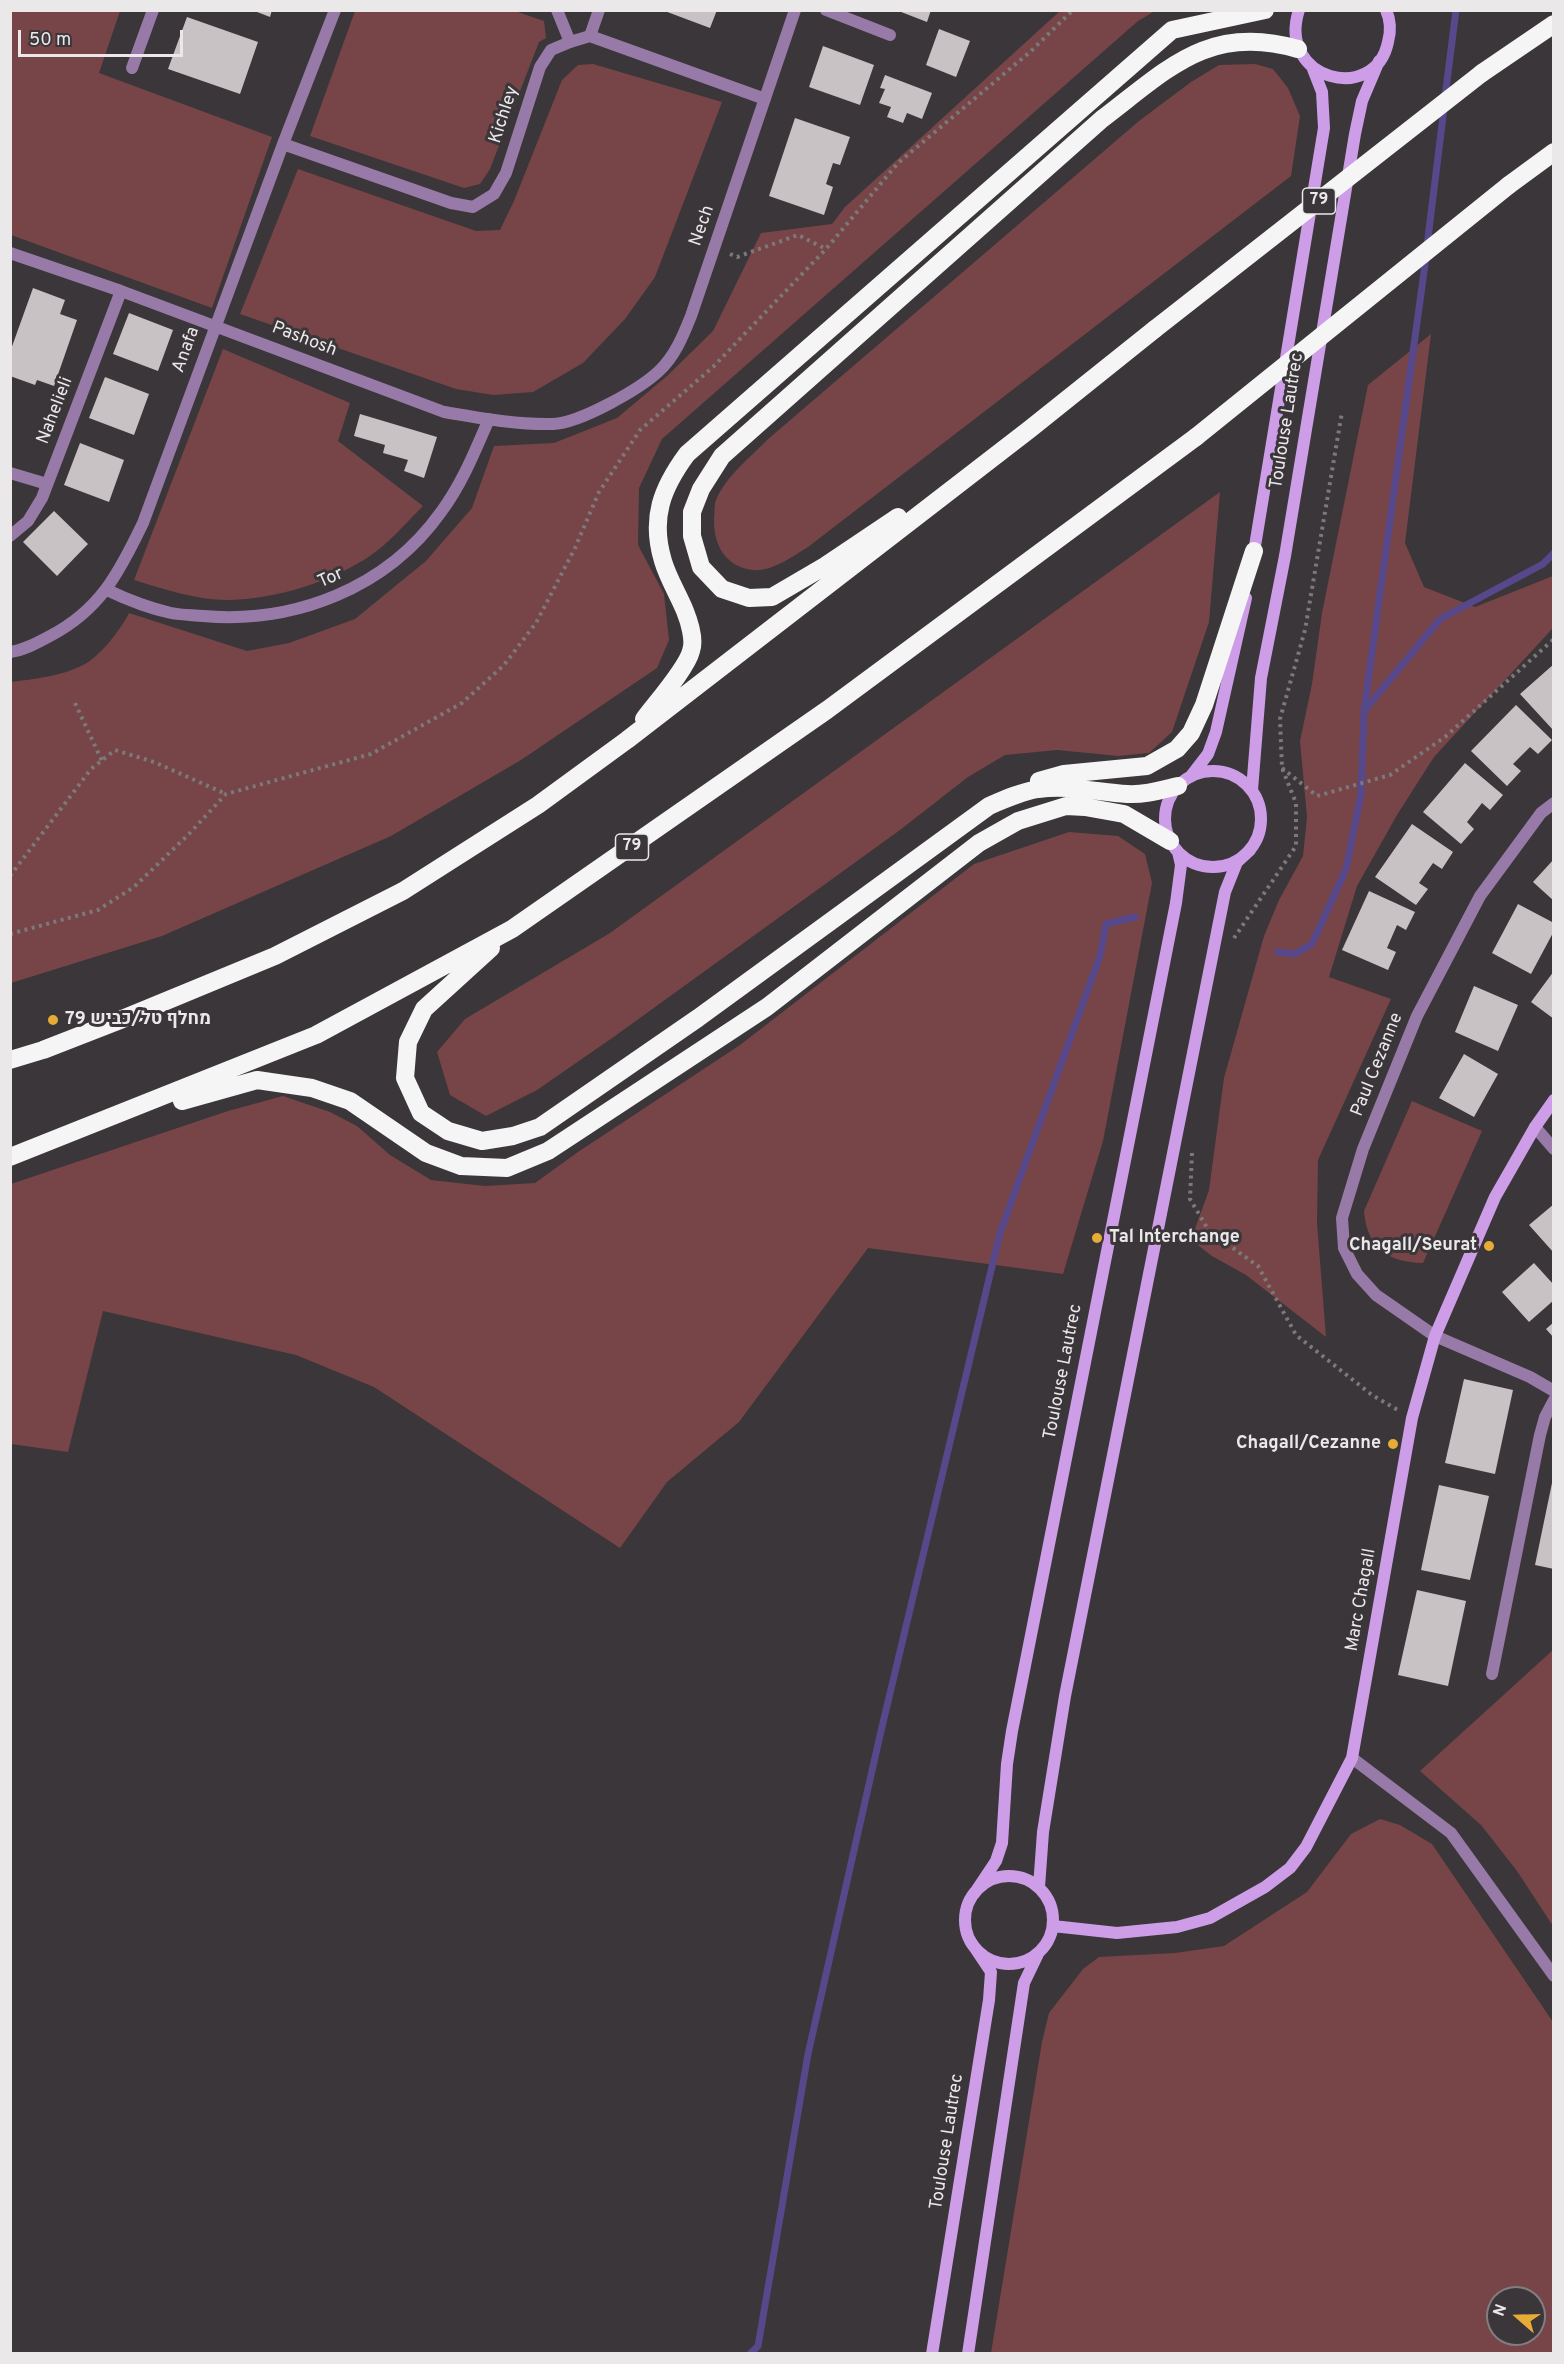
<!DOCTYPE html>
<meta charset="utf-8">
<style>
body{margin:0}
#map{position:relative;width:1564px;height:2364px;overflow:hidden;background:#3a3639;font-family:Overpass,sans-serif}
canvas{display:block}
.frame{position:absolute;inset:0;border:12px solid #ebe8ea;pointer-events:none}
.north{position:absolute;left:1486px;top:2286px;width:60px;height:60px;box-sizing:border-box;background:#3a3639;border:2px solid #817d80;border-radius:50%;rotate:290deg;font-size:16px;font-weight:700;line-height:24px;text-align:center;color:#ebe8ea}
.north::after{content:'';display:block;margin:auto;width:21px;height:27px;background:#e6ac36;clip-path:polygon(50% 0,100% 100%,50% 72%,0 100%)}
.scale{position:absolute;left:18px;top:30px;width:165px;height:27px;box-sizing:border-box;border:3px solid #ebe8ea;border-top:0;padding-left:8px;font-size:18px;line-height:21px;white-space:nowrap;color:#ebe8ea;-webkit-text-stroke:4px #3a3639;paint-order:stroke}
</style>
<div id="map">
<canvas width="1564" height="2364"></canvas>
<div class="frame"></div>
<div class="north">N</div>
<div class="scale">50 m</div>
</div>
<script>
const c = document.querySelector('canvas').getContext('2d');
c.lineJoin = 'round';
function paint(path, color) {
  c.fillStyle = color;
  c.fill(path, 'evenodd');
}
function trace(path, color, width, dash) {
  c.strokeStyle = color;
  c.lineWidth = width;
  c.lineCap = dash ? 'butt' : 'round';
  c.setLineDash(dash || []);
  c.stroke(path);
}
function label(font, color, halo, rows, align = 'center') {
  c.font = font + ' Overpass,Heebo,sans-serif';
  c.lineWidth = 6;
  c.setLineDash([]);
  c.textBaseline = 'middle';
  c.strokeStyle = halo;
  c.fillStyle = color;
  for (const [text, x, y, turn = 0] of rows) {
    c.save();
    c.translate(x, y);
    c.rotate((+turn || 0) * Math.PI / 180);
    c.textAlign = isNaN(turn) ? turn : align;
    if (halo) c.strokeText(text, 0, 0);
    c.fillText(text, 0, 0);
    c.restore();
  }
}
const green = new Path2D(`
 M1061,10L1155,11L1138,21L662,439L639,488L638,545L664,594L669,640L657,668L521,760L391,836L162,936L11,983V682C34,679 62,676 83,665C100,657 121,629 129,613L247,651L289,643L355,619L426,561L472,508L494,446L554,443L617,418L667,376L713,331L761,233L832,224L845,207Z
 M10,11H120L99,73L272,137L212,308L11,235Z
 M355,11H515L544,21L546,38L539,42L490,169L480,184L464,188L310,136Z
 M593,64L722,102L655,277L625,319L583,363L533,392L493,395L456,389L240,314L298,169L476,231L500,230L514,201L562,80L578,65Z
 M1255,64L1273,69L1288,88L1300,116L1291,176L808,547C793,556 772,572 753,570C725,567 713,544 714,518C715,512 714,505 716,500C726,476 749,459 767,440L1139,121L1191,82L1219,65Z
 M1431,334L1405,543L1424,587L1475,607L1553,576V628L1434,757L1397,815L1357,886L1329,977L1391,999L1318,1160L1317,1223L1326,1337L1246,1275L1212,1256L1191,1240L1209,1190L1224,1078L1264,936L1279,900L1303,856L1307,817L1300,741L1312,684L1322,613L1368,385Z
 M223,349L350,403L338,441L423,506C406,523 390,542 370,556C329,583 276,599 227,600C196,600 164,589 134,580Z
 M1220,492L1209,622L1172,732L1149,753L1118,756L1057,750L1005,755L968,777L900,830L615,1036L537,1090L486,1116L450,1095L437,1052L465,1019L610,933Z
 M1069,832L1118,836L1145,854L1152,883L1103,1141L1063,1274L868,1248L739,1422L667,1482L620,1548L374,1387L296,1355L103,1311L68,1452L11,1444V1184L228,1111L283,1096L330,1112L357,1126L390,1155L431,1180L485,1186L535,1183L578,1152L740,1045L974,864Z
 M1412,1101L1482,1131L1423,1263C1387,1262 1367,1248 1364,1211Z
 M1553,1650V1926L1517,1871L1481,1825L1420,1771Z
 M1380,1819L1400,1825L1432,1844L1553,2022V2353H991L1042,2042L1049,2013L1083,1969L1099,1957L1175,1953L1224,1946L1307,1892L1351,1834ZM1498,2298H1534V2334H1498Z`);
const stream = new Path2D(`
 M1445,97L1456,10
 M1427,246L1444,108
 M1364,711L1426,257
 M1278,952L1295,954L1312,944L1346,869L1361,794L1364,711L1440,619L1543,564L1554,553
 M750,2354L758,2346L808,2054L881,1731L1000,1233L1100,956L1106,924L1135,917`);
const building = new Path2D(`
 M252,10H272L270,17Z
 M662,10H717L710,28Z
 M896,10H931L927,22Z
 M187,17L258,42L240,94L168,69Z
 M939,29L970,41L956,77L926,65Z
 M823,46L874,65L860,105L809,87Z
 M885,75L932,93L922,119L907,113L903,123L887,117L891,107L879,103L885,89L880,88Z
 M795,118L850,137L840,165L833,163L826,184L833,187L824,215L769,196Z
 M33,288L65,300L60,314L77,320L54,386L37,380L35,385L10,376V352Z
 M129,313L173,330L158,371L113,354Z
 M105,377L149,394L134,435L89,418Z
 M360,414L437,437L424,478L404,471L408,460L383,453L385,445L354,436Z
 M80,443L124,460L109,502L64,485Z
 M54,511L88,544L57,576L23,542Z
 M1554,664V731L1520,694Z
 M1516,705L1552,740L1538,754L1530,747L1513,764L1521,771L1507,786L1471,751Z
 M1465,763L1503,795L1490,810L1482,803L1467,822L1474,829L1461,844L1423,812Z
 M1412,824L1453,852L1442,869L1433,863L1419,883L1428,889L1416,905L1375,877Z
 M1554,859V901L1533,882Z
 M1369,891L1415,912L1406,930L1397,925L1387,948L1396,952L1388,970L1342,950Z
 M1518,904L1554,923V931L1531,974L1492,953Z
 M1554,971V1019L1531,1002Z
 M1474,986L1518,1005L1498,1051L1455,1032Z
 M1464,1054L1498,1074L1474,1117L1439,1098Z
 M1554,1204V1253L1529,1225Z
 M1534,1263L1554,1285V1300L1529,1322L1502,1292Z
 M1554,1322V1338L1546,1329Z
 M1464,1379L1513,1390L1495,1474L1445,1463Z
 M1552,1483H1554V1569L1535,1565Z
 M1439,1485L1489,1496L1470,1580L1421,1570Z
 M1417,1590L1466,1601L1448,1686L1398,1675Z`);
const path = new Path2D(`
 M730,254L737,257L798,235L826,249
 M75,703L102,761
 M1282,768L1317,796L1390,775L1445,737L1554,639
 M10,876L91,769L115,750L154,762L226,794
 M10,934L98,910L134,887L188,835L226,794L371,754L462,703L504,665L536,623L575,548L599,492L640,430L713,367L826,249L898,163L1030,52L1073,10
 M1234,938L1296,846V803L1282,768L1280,719L1305,630L1342,412
 M1192,1153L1190,1199L1209,1231L1258,1266L1296,1335L1372,1395L1398,1410`);
const lane = new Path2D(`
 M557,10L570,42
 M590,36L599,10
 M132,68L153,10
 M10,473L47,484
 M1492,1674L1540,1435L1545,1417L1554,1400`);
const street = new Path2D(`
 M826,10L890,35
 M283,144L451,203L473,207L494,194L506,173L540,67L551,50L570,42L590,36L765,99
 M10,253L121,291L444,412C480,418 517,425 553,424C580,423 640,389 659,371C675,356 683,336 691,316L795,10
 M10,536L28,521L42,498L121,291
 M107,590C128,600 148,608 171,613C181,615 192,615 203,616C295,624 387,588 441,512C462,484 475,451 489,419
 M10,652C24,650 37,643 50,636C100,610 119,573 143,523L283,144L335,10
 M1554,803L1541,813L1480,896L1417,1016L1363,1149L1342,1218L1344,1248L1357,1274L1376,1295L1435,1336L1530,1377L1554,1391
 M1535,1127L1554,1149
 M1352,1758L1451,1833L1554,1976`);
const secondary = new Path2D(`
 M1299,10C1276,80 1375,105 1388,42C1391,31 1391,21 1386,10
 M1253,558L1324,128L1322,92L1313,69
 M1165 819a48 48 0 1 1 96 0a48 48 0 1 1-96 0Z
 M1191,776L1208,754L1216,732L1246,598
 M1252,790L1261,678L1285,556L1355,134L1362,101L1379,61
 M965 1920a44 44 0 1 1 88 0a44 44 0 1 1-88 0Z
 M1039,1887L1043,1832L1065,1696L1225,892L1237,862L1250,850
 M974,1894L996,1861L1002,1843L1007,1764L1012,1731L1176,903L1181,865L1178,852
 M1053,1926L1117,1933L1177,1927L1210,1918L1265,1887L1290,1868L1306,1847L1352,1758L1412,1418L1435,1336L1495,1197L1535,1127L1554,1100
 M932,2354L989,2000L991,1972L971,1942
 M968,2354L1024,1983L1038,1954`);
const highway = new Path2D(`
 M1482,73L1554,24
 M1509,185L1554,152
 M898,517L825,566L772,597L749,598L722,589L701,567L692,536V512L701,489L722,456L1102,119C1168,69 1209,23 1298,49
 M644,719C655,704 687,668 691,651C695,640 689,621 685,611C678,594 668,578 663,561C650,518 662,488 687,454L1172,30L1265,10
 M1039,781L1064,774L1147,766L1177,749L1191,733L1204,705L1254,551
 M491,948L424,1009L408,1042L405,1078L421,1113L448,1131L482,1141L513,1136L540,1127L698,1018L989,806C1005,799 1021,792 1038,789C1069,785 1097,792 1127,794C1145,795 1161,790 1178,786
 M10,1060L43,1050L120,1020L275,956L403,891L538,805L627,740L1030,429L1155,329
 M182,1101L257,1080L312,1088L350,1101L426,1153L461,1166L507,1168L548,1151L767,1007L979,843L1018,821L1066,806L1085,807L1124,814L1170,841
 M10,1157L316,1035L512,929L827,710L1196,437`);
const highwayBridge = new Path2D(`
 M1155,329L1482,73
 M1196,437L1509,185`);
const markers = [
 [53,1020,6,"#e6ac36"],
 [1097,1238,6,"#e6ac36"],
 [1489,1246,6,"#e6ac36"],
 [1393,1444,6,"#e6ac36"]
];
const shields = [
 [1319,201,33],
 [632,847,33]
];
const shieldNames = [
 ["79",1319,201],
 ["79",632,847]
];
const streetNames = [
 ["Kichley",505,115,-72],
 ["Nech",703,226,-71],
 ["Pashosh",304,340,21],
 ["Anafa",187,350,-70],
 ["Nahelieli",56,411,-69],
 ["Toulouse Lautrec",1288,421,-81],
 ["Tor",331,579,-24],
 ["Paul Cezanne",1378,1065,-68],
 ["Toulouse Lautrec",1064,1372,-79],
 ["Marc Chagall",1362,1600,-80],
 ["Toulouse Lautrec",948,2142,-81]
];
const poiNames = [
 ["מחלף טל/כביש 79",65,1020],
 ["Tal Interchange",1109,1238],
 ["Chagall/Seurat",1477,1246,"right"],
 ["Chagall/Cezanne",1381,1444,"right"]
];
paint(green, '#774547');
trace(stream, '#56488a', 7);
paint(building, '#c8c2c4');
trace(path, '#7c797b', 4, [3, 4.5]);
trace(lane, '#977aa7', 12);
trace(street, '#977aa7', 12);
trace(secondary, '#cd9ee7', 12);
trace(highway, '#f5f5f5', 18);
trace(highwayBridge, '#f5f5f5', 18);
for (const [x, y, r, color] of markers) {
  const dot = new Path2D();
  dot.arc(x, y, r, 0, 2 * Math.PI);
  c.fillStyle = color;
  c.fill(dot);
  trace(dot, '#3a3639', 2);
}
for (const [x, y, w] of shields) {
  const box = new Path2D();
  box.roundRect(x - w / 2, y - 13, w, 26, 4.5);
  c.fillStyle = '#3a3639';
  c.fill(box);
  trace(box, '#ebe8ea', 1.5);
}
label('bold 16px', '#ebe8ea', null, shieldNames);
label('18px', '#ebe8ea', '#3a3639', streetNames);
label('bold 18px', '#ebe8ea', '#3a3639', poiNames, 'left');
</script>
